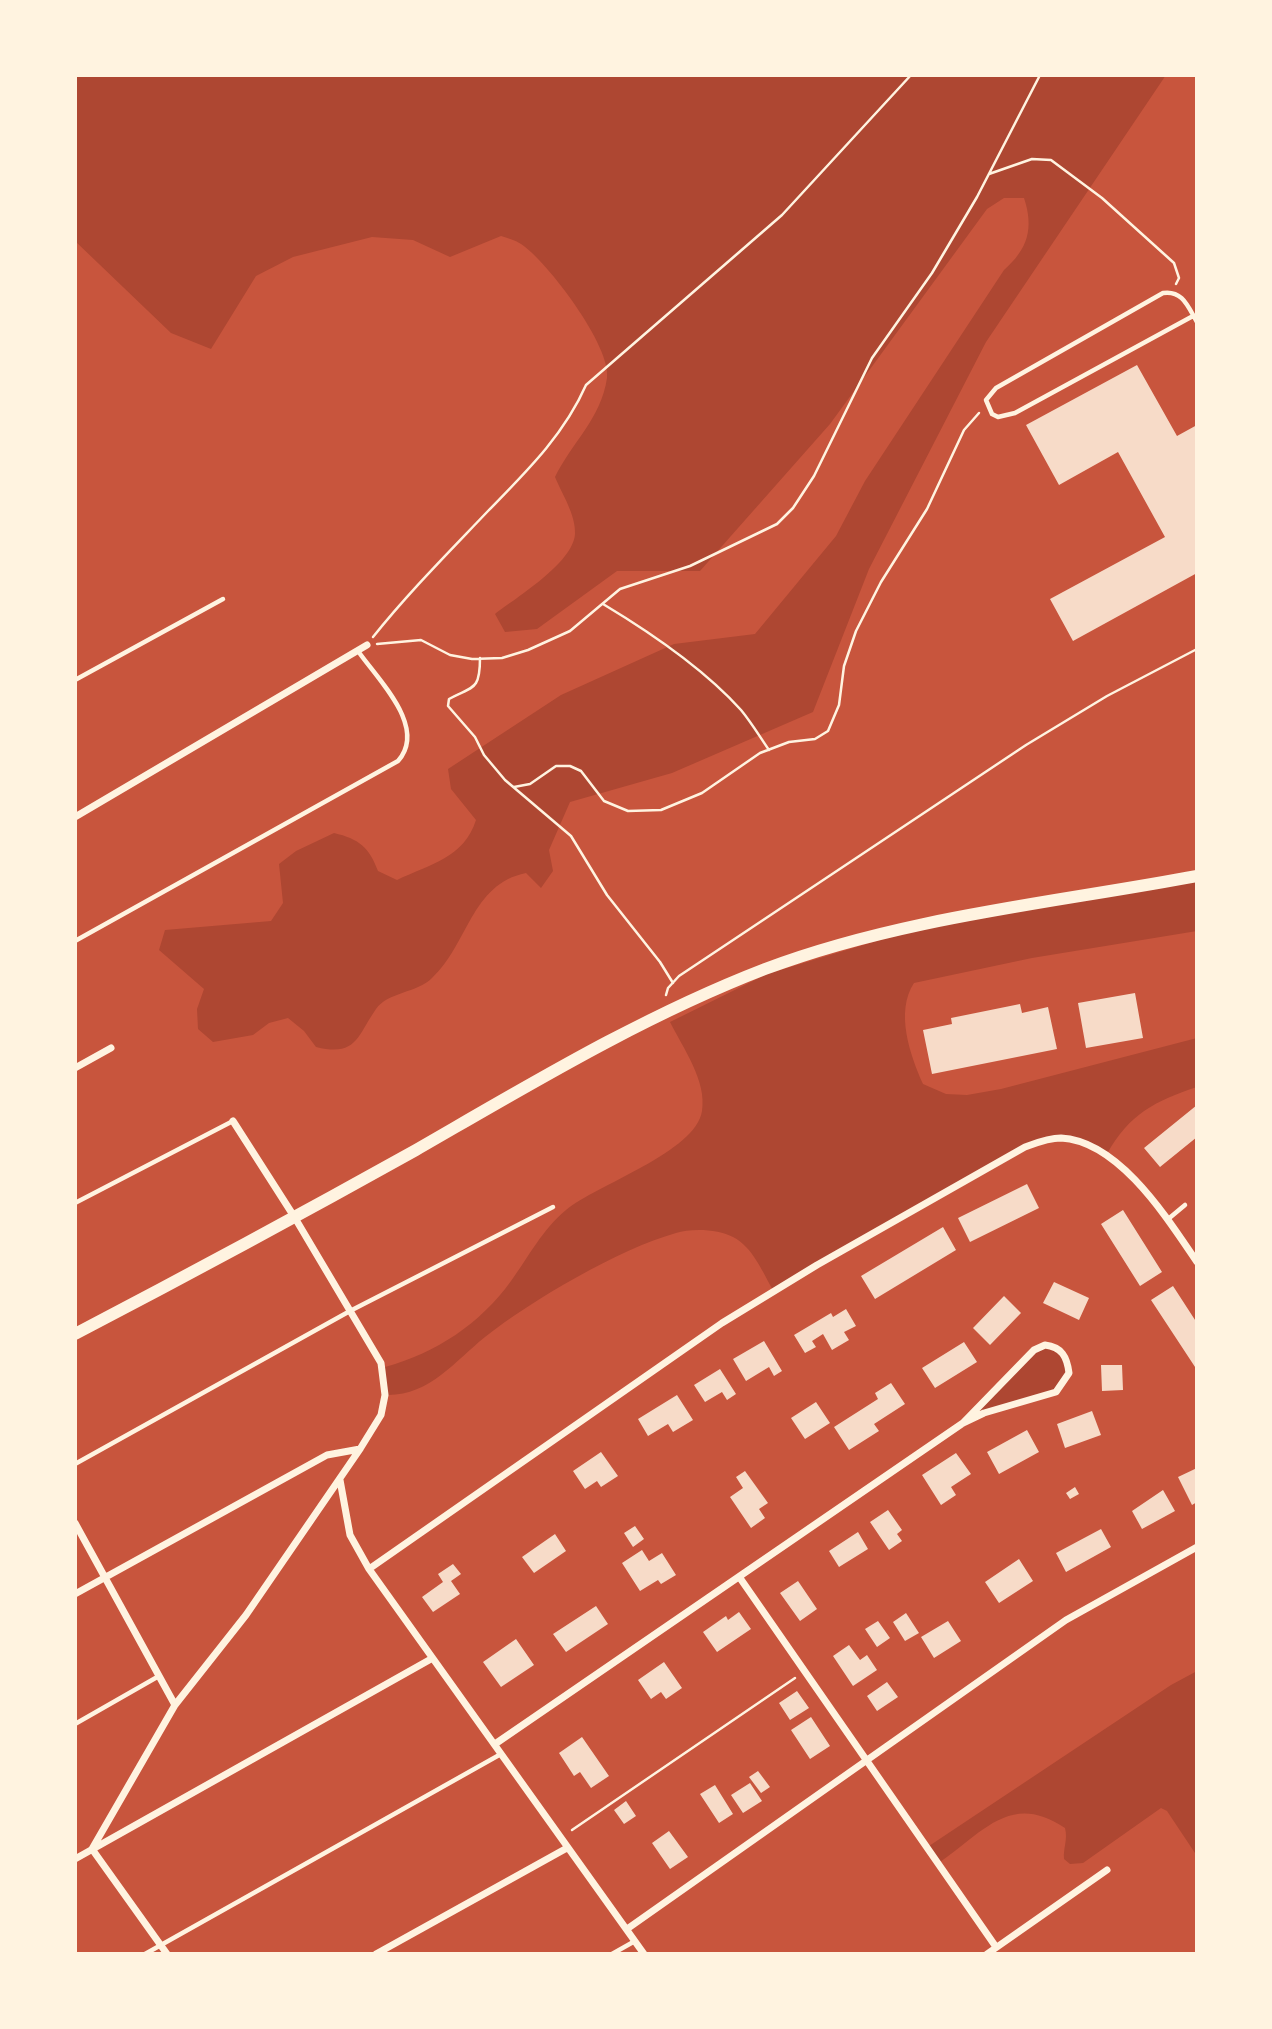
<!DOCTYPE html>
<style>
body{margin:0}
#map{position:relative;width:1272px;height:2029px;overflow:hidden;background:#c8553d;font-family:Cabin,sans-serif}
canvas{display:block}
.frame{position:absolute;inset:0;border:77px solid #fff3e0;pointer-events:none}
</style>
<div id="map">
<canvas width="1272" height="2029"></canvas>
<div class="frame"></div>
</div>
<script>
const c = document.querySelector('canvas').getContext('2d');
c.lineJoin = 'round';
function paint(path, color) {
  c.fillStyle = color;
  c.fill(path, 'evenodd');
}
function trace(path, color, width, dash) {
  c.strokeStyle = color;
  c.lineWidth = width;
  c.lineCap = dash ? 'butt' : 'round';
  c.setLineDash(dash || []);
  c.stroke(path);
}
const green = new Path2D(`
 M75,75H1166L986,342L869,569L813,712L672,773L570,802L549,850L553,871L541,888L526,873C471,884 468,945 432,978C417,993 388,992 376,1009C357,1036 357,1057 316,1047L304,1031L288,1018L269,1023L253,1035L213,1042L198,1029L197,1009L204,989L159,950L165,930L271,921L283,903L279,864L296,851L334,833C359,839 369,847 378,871L397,880C430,864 464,858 476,820L451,789L448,769L561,695L674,644L755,634L836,536L865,481L1004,270C1028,249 1034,228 1024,198H1004L987,209L830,424L700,571H617L537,629L505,632L495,614C517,597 573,563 575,534C576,515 562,494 555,477C572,442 601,419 607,378C612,347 547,261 521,244C515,240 507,238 501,236L450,257L413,240L372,237L293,257L256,276L211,349L171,333L75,241Z
 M1197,876V931L1032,958L914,983C895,1012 910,1055 923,1084L946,1094L967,1095L1001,1089L1197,1038V1087C1155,1101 1129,1114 1107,1154L1073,1140L1042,1141L774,1292C763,1273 753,1247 733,1237C719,1229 691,1228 676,1233C619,1249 532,1300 485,1337C455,1361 430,1395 388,1395L385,1367C436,1353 480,1324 511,1281C529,1256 542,1230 566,1210C596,1185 696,1152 702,1111C707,1081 683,1048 670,1022L767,974L913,930Z
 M1045,1345L1062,1352L1069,1373L1056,1392L963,1422L1014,1370Z
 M1197,1671V1856L1167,1811L1161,1808L1083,1863L1070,1864L1064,1859C1063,1848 1068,1840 1065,1828C1012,1792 985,1830 940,1862L929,1846L1171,1685Z`);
const building = new Path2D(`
 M1137,365L1177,436L1197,425V573L1073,641L1050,599L1165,537L1118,452L1059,485L1026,425Z
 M1135,993L1143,1038L1086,1048L1078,1003Z
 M1020,1004L1022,1013L1048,1007L1057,1049L932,1074L923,1030L952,1024L951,1018Z
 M1197,1105V1137L1160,1167L1144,1148Z
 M1027,1184L1039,1208L970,1242L958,1218Z
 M1123,1210L1162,1272L1140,1286L1101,1224Z
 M943,1227L956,1250L875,1299L861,1276Z
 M1054,1282L1089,1298L1079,1320L1043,1303Z
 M1173,1286L1197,1323V1370L1151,1300Z
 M1004,1296L1021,1313L990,1345L973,1328Z
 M846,1309L856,1326L844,1332L849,1340L832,1350L823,1334L812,1341L816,1347L805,1353L794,1335L831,1313L833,1317Z
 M764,1341L782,1371L774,1376L769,1367L746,1381L733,1359Z
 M964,1342L977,1362L935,1388L922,1368Z
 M1101,1365H1122L1123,1390L1102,1391Z
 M720,1369L736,1394L727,1400L722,1392L705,1402L694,1385Z
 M891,1383L905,1404L874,1424L879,1431L849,1450L834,1427L878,1399L875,1393Z
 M677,1395L693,1420L673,1432L668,1424L648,1436L638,1419Z
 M816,1402L830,1423L805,1439L791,1418Z
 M1092,1411L1101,1435L1065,1448L1057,1424Z
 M1027,1430L1039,1452L999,1474L987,1452Z
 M601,1452L618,1476L601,1487L597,1481L585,1489L573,1471Z
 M956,1453L971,1474L951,1487L956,1495L941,1505L922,1475Z
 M1197,1468V1502L1192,1505L1178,1477Z
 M745,1471L768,1503L759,1509L765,1518L751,1528L730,1497L743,1488L736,1477Z
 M1075,1487L1079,1494L1070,1499L1066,1493Z
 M1163,1490L1175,1511L1142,1529L1132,1511Z
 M888,1510L902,1530L897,1534L902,1541L889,1550L870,1522Z
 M635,1526L644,1539L633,1547L624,1533Z
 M1101,1529L1111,1547L1066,1572L1056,1553Z
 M858,1532L868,1549L839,1567L829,1551Z
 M555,1534L566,1551L534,1573L522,1557Z
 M642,1550L649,1561L662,1553L676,1575L661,1584L658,1580L640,1591L622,1563Z
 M1019,1559L1033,1581L999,1603L985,1582Z
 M453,1564L461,1574L451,1581L460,1594L433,1612L422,1597L443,1582L438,1574Z
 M798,1581L817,1609L800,1621L780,1593Z
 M596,1606L608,1624L566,1652L553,1634Z
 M739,1612L751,1629L717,1652L703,1632L726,1616L728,1620Z
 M906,1613L919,1633L905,1641L893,1622Z
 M878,1621L890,1638L877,1647L865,1629Z
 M948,1621L961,1641L934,1658L921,1637Z
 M516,1639L534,1665L501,1687L483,1662Z
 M849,1645L860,1660L867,1655L877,1670L853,1686L833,1656Z
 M664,1662L682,1688L666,1699L661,1692L651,1699L638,1680Z
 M887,1682L898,1697L877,1711L867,1696Z
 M797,1691L809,1708L790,1720L779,1703Z
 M811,1717L830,1746L810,1759L791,1730Z
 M582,1737L609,1776L591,1788L580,1772L574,1776L559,1753Z
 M758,1771L770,1787L761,1793L749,1777Z
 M750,1783L762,1801L743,1813L731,1795Z
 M715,1785L733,1814L719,1823L700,1794Z
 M626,1801L636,1816L624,1824L614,1810Z
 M669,1831L688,1857L670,1869L652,1843Z`);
const path = new Path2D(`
 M989,174L1032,159L1051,160L1102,198L1174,263L1179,278L1176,284
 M603,604C648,631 705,670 741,710C751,722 760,737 769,750
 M373,637C409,592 449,552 488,511C526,472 564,435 586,385L782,215L911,75
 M377,644L421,640L450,655L472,659L502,658L528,650L570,631L620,589L690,566L777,524L793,508L814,476L872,358L932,273L977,197L1040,75
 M480,658C480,692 472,686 449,699L448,706L475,737L484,755L505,780L571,836L607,895L660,962L673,983
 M514,787L530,784L556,766H570L581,771L604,801L628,811L661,810L702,793L760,753L789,742L815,739L828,731L839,705L844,666L856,631L881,582L927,509L964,430L979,413
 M666,995L668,988L679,976L1026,745L1107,696L1197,649
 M572,1830L795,1678`);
const service = new Path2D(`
 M1193,316L1015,413L998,417L992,414L986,400L996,388L1163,293C1183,290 1188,307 1197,322
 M75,680L223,599
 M75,941L398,761C428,727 378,680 358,651
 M75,1203L233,1121
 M1167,1220L1185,1205
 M75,1464L350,1311L553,1207
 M75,1724L159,1676
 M145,1954L501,1754
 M612,1954L635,1941`);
const minor = new Path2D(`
 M75,817L367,645
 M75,1068L111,1048
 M340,1480L350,1535L369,1569L644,1954
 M75,1523L175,1705
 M369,1569L722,1323L817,1265L1025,1147C1036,1143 1048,1138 1061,1138C1119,1141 1167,1218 1197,1262
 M740,1578L996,1947
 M75,1594L327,1455L360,1449
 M495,1744L963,1423L984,1413L1056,1392L1069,1373C1067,1357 1062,1347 1045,1345L1034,1350L963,1423
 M75,1859L431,1659
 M627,1929L1066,1620L1197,1547
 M167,1954L92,1849L175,1705L246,1615L360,1449L381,1415L385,1395L381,1363L295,1218L233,1121
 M376,1954L567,1848
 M987,1954L1107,1870`);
const secondary = new Path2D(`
 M75,1334C190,1274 303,1213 416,1150C529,1085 643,1016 765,969C903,917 1053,903 1197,876`);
paint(green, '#ae4732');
paint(building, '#f7dbc8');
trace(path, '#fff3e0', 2.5);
trace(service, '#fff3e0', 4.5);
trace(minor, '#fff3e0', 7);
trace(secondary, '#fff3e0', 12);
</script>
